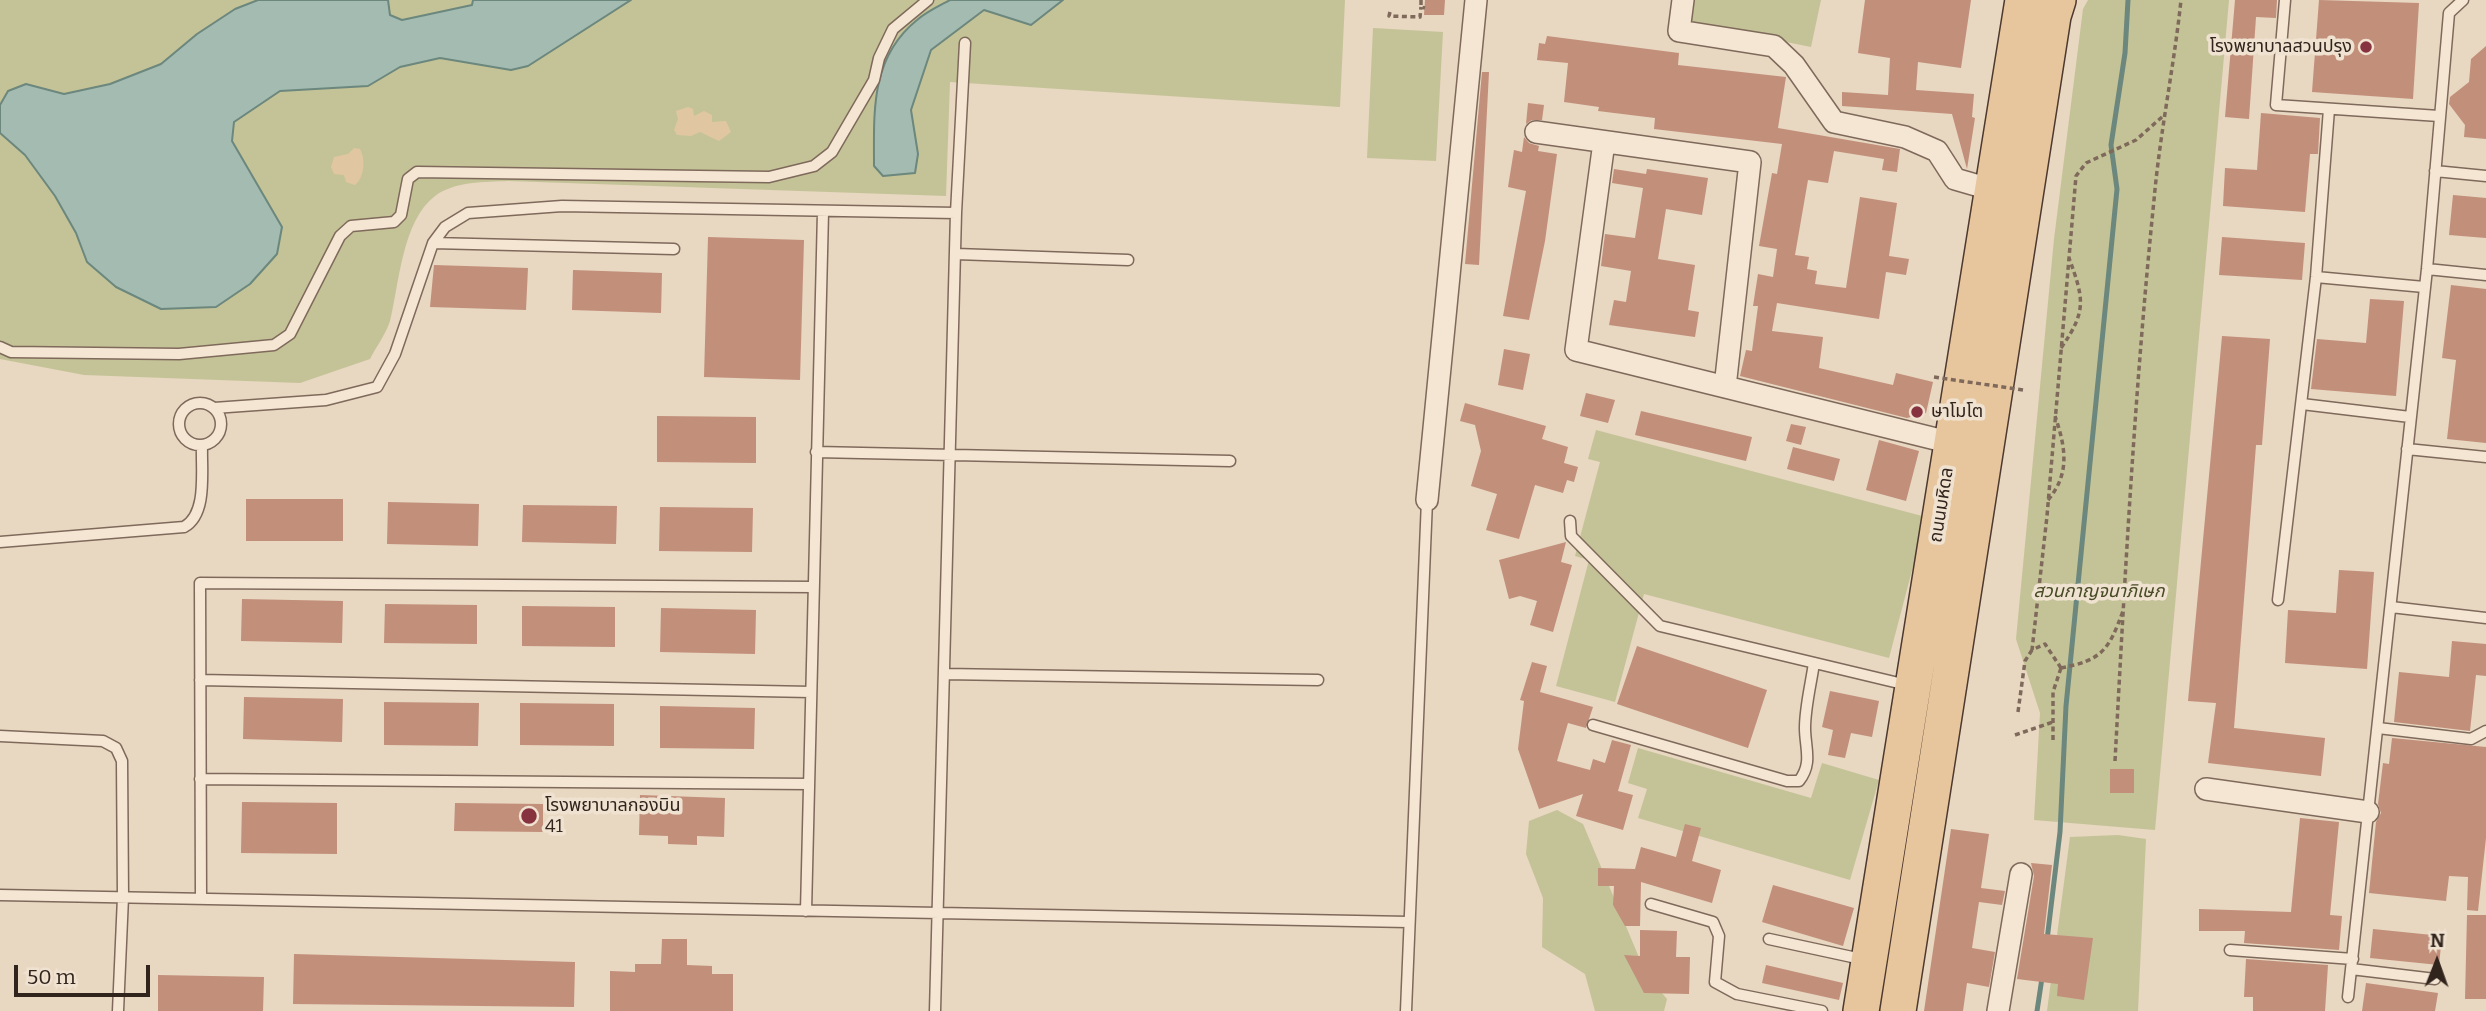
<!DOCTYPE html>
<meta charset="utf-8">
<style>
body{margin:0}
#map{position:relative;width:2486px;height:1011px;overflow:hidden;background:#e8d7c1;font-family:Bitter,serif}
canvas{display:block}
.north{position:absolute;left:2402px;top:927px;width:70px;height:70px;-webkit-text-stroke:5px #f0e2d0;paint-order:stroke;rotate:1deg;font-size:19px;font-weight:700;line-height:28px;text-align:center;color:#31241d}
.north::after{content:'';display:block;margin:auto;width:24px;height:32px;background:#31241d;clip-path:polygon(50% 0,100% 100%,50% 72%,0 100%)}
.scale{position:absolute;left:14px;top:965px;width:136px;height:32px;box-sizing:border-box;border:4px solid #31241d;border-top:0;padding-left:9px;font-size:21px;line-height:24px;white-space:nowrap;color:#31241d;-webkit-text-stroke:5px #f0e2d0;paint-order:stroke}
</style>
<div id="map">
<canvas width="2486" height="1011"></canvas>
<div class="north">N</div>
<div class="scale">50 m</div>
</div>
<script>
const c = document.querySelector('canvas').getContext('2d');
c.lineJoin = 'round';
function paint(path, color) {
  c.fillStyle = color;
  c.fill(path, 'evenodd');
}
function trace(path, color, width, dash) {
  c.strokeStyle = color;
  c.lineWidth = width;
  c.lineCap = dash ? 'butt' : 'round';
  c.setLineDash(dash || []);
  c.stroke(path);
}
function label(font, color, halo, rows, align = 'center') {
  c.font = font + ' Bitter,"Noto Sans Thai",serif';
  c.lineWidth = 7;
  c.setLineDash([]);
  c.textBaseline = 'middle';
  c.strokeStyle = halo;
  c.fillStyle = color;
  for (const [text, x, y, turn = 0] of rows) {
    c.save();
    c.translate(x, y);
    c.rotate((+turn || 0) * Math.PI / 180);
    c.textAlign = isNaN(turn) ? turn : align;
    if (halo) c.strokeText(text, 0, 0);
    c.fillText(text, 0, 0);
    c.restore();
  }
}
const green = new Path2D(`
 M0,0H258L234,9L197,34L161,64L110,84L64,94L26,84L9,91L0,105Z
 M388,0H473L472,5L402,20L390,15Z
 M631,0H1345L1340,107L950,82L946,196L508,181C485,182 455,181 435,196C402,221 399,285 390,321C386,334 376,347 370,359L300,383L84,375L0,359V133C40,158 71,219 88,262L245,165L232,141L234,122L280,91L368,86L400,67L440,58L511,70L528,66Z
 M1692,0H1821L1811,47L1687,22Z
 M2088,0H2229L2155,830L2034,820L2040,713L2016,639L2054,239L2083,9Z
 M1373,28L1443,32L1436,161L1367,158Z
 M1596,430L1926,517L1889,658L1644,594L1615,702L1556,686L1589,560L1575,556L1600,462L1588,459Z
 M1638,748L1811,798L1822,763L1879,780L1850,880L1638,818L1647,789L1628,783Z
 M1557,810L1583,824L1646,974L1667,999L1664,1011H1595L1585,974L1542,947L1543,898L1526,854L1529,821Z
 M2118,835L2146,839L2138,1011H2047L2070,837Z`);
const sand = new Path2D(`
 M688,107L693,109L694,116L704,111L712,115V122L726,121L731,132L719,141L700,132L691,136L677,135L674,130L678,119L676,111Z
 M354,148L360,149C366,160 364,178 355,185L346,182L344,175L334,174L331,167L334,157L348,154Z`);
const water = new Path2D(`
 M258,0H388L390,15L402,20L472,5L473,0H631L528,66L511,70L440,58L400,67L368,86L280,91L234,122L232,141L282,227L277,254L250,284L216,307L161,309L116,287L87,262L76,233L55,196L25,155L0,133V105L8,91L26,84L64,94L110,84L161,64L197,34L235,9Z
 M950,0H1063L1031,25L984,10L931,50L911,110L918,154L915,173L883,176L874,166C874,112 870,58 917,20C926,12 939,6 950,0Z`);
const stream = new Path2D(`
 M2047,940L2060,832L2066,706L2117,189L2111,145L2125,53L2128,0
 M2037,1011L2042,978`);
const building = new Path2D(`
 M1425,0H1445L1444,15H1424Z
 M1865,0H1971L1961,68L1918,62L1916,90L1974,94L1972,117L1975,118L1967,169L1952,114L1842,106V92L1888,95L1890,58L1858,53Z
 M2235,0H2277L2276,18L2256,17L2249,119L2225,117Z
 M2319,0L2419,3L2413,99L2312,92Z
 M1547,36L1679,53L1678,65L1786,77L1778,128L1900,149L1897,172L1882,170L1884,159L1834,151L1828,183L1808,180L1795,255L1809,257L1807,269L1817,271L1815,284L1846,288L1860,197L1897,203L1889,256L1909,259L1906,275L1886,272L1879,319L1777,303L1772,331L1823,337L1819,368L1893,385L1896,373L1933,382L1926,413L1907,418L1740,376L1746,350L1752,351L1758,306H1753L1758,274L1773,277L1777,249L1759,246L1772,173L1777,174L1782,144L1654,129L1655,118L1598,111L1599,107L1564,102L1568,63L1537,60L1539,43L1545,44Z
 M2486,46V139L2464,137L2465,125L2449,104L2450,97L2469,82L2471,59Z
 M1482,72H1489L1479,265L1465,264Z
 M1528,103L1544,105L1542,120H1532L1526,124Z
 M2261,113L2320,118L2318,154H2310L2305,212L2223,206L2225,168L2257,170Z
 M1524,137L1529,143L1539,146L1538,151L1557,154L1545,241L1529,320L1503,316L1526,191L1508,187L1514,150L1522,152Z
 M1614,169L1646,174L1647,169L1708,178L1702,215L1666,209L1658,259L1695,265L1688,310L1699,312L1695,337L1609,325L1614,300L1626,302L1631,271L1601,266L1605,234L1635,238L1643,188L1612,183Z
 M2453,195L2486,198V238L2449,235Z
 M708,237L804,240L800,380L704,377Z
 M2222,237L2305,243L2302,280L2219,275Z
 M434,265L528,268L526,310L430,307Z
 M573,270L662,273L661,313L572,310Z
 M2451,285L2486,289V443L2447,439L2456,360L2442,358Z
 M2370,299L2404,301L2396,396L2311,389L2317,339L2366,343Z
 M2222,336L2270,339L2262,445H2256L2234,728L2325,738L2321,776L2208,763L2216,703L2188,701Z
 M1504,349L1530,354L1523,390L1498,385Z
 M1586,393L1615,400L1608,423L1580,416Z
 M1465,403L1546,426L1542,439L1568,447L1564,463L1578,467L1574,482L1567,480L1563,493L1535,485L1519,539L1486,530L1497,494L1471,486L1481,451L1475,425L1460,421Z
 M1641,411L1752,437L1746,461L1635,435Z
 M657,416L756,417V463L657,462Z
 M1791,424L1806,427L1801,445L1786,441Z
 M1879,440L1919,451L1906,501L1866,490Z
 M1793,447L1840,459L1834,481L1787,469Z
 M246,499H343V541H246Z
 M388,502L479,504L478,546L387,544Z
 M523,505L617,506L616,544L522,542Z
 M660,507L753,508L752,552L659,551Z
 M1566,542L1561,562L1572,565L1553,632L1530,625L1537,601L1520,596L1509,599L1499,560Z
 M2339,570L2374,572L2367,669L2285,663L2288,610L2336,613Z
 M242,599L343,601L342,643L241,641Z
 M385,604L477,605V644L384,643Z
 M522,606L615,607V647L522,646Z
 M661,608L756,610L755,654L660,652Z
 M2452,641L2486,644V676L2476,675L2470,731L2394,722L2399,672L2449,677Z
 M1637,646L1767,690L1748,748L1617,704Z
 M1532,662L1547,666L1540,692L1593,707L1586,728L1568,723L1557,761L1590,770L1593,759L1605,763L1612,740L1631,745L1618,791L1633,795L1623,830L1576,816L1583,794L1539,809L1518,749L1524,701L1520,700Z
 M1830,691L1879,701L1872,737L1851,733L1845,758L1828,755L1833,730L1822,727Z
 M244,697L343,699L342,742L243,739Z
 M384,702L479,703L478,746L384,745Z
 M520,703L614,704V746L520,745Z
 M660,706L755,708L754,749L660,748Z
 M2392,738L2486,747V838L2478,911L2467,910L2468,877L2449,876L2446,901L2369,893L2376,822L2381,813L2378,804L2383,763L2389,764Z
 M2110,769H2134V793H2110Z
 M640,795L725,798L724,837L697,836V845L668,844V836L639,835Z
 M242,802L337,803V854L241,853Z
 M455,803L543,804V832L454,831Z
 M2300,818L2339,822L2330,915L2342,916L2339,950L2244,943L2245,931H2199V909L2291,912Z
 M1685,824L1701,828L1692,861L1721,870L1712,903L1641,882L1640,926H1625L1613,905L1614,886H1598V868L1635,869L1641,847L1676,857Z
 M1951,829L1989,834L1981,888L2005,891L2002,905L1979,902L1972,948L1995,952L1989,987L1967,983L1963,1011H1924Z
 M2031,863L2052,865L2044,934L2093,938L2084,1000L2057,996L2058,984L2017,979L2034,876Z
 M1773,885L1854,908L1843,946L1762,922Z
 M2467,915H2486V999H2465Z
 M2373,929L2442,936L2439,965L2370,958Z
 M1640,930L1677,931L1676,957H1690L1689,994L1644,993L1624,955L1640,956Z
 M662,939H687V965L712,966V974H733V1011H610V971L635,972V964H661Z
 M294,954L575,962L574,1007L293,1004Z
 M2246,959L2328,965L2325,1011H2253V997H2244Z
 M1766,965L1843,983L1839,1000L1762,983Z
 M158,975L264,977L263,1011H158Z
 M2366,983L2438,993L2435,1011H2362Z`);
const path = new Path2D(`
 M1421,0V7L1425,8
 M1390,12L1389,16L1420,17L1421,7
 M2061,348C2087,311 2084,299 2069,258
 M2048,500C2070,474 2066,448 2055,416
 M2061,668L2045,644L2032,650L2047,516L2076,176L2086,163L2136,140L2162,117
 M2061,668C2103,660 2109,649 2123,611
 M2018,712L2025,661L2032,650
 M2015,735L2053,722
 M2053,740V692L2061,668
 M2115,761C2125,574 2135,386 2154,200C2160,132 2174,67 2181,0`);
const lane = new Path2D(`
 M2285,0L2276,105L2439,116
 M2435,171L2486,176
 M956,213L965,43
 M433,243L674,249
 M956,254L1128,260
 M2427,269L2486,275
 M2316,277L2424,287
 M0,347L11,352L179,354L274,345L290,334L340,236L351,226L394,222L401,215L408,179L417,172L769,177L814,166L832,152L874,80L879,58L893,29L928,0
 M179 424a21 21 0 1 1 42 0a21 21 0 1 1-42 0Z
 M2302,404L2410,417
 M214,408L326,400L377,387L395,354L433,243L445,227L468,213L562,206L956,213L935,1011
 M2407,449L2486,457
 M816,452L1230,461
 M1570,521L1571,536L1660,626L1907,685
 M0,542L184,527C208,514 201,470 202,445
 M2278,600L2316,277L2329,109
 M2391,607L2486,618
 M944,674L1318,680
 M200,680L811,692
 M1593,725L1787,781H1799C1813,763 1805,748 1805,728C1805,707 1811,684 1814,663
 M2378,728L2471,739L2486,731
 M0,736L103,741L116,748L122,761L123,897L118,1011
 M200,779L809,784
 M0,895L1408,922
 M201,899L200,583L813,587
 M1651,904L1713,922L1719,936L1715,982L1737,994L1822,1011
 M806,911L823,212
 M1769,939L1866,960
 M2230,950L2353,959
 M2351,969L2435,979
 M2348,997L2427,269L2449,13L2463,0
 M1406,1011L1427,500`);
const street = new Path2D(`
 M1683,0L1679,31L1774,46L1794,65L1834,122L1905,137L1937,151L1955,179L1993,190
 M1536,132L1750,162L1725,387
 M1604,142L1576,350L1952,443
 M1427,500L1476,0
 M2206,789L2368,812
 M1998,1011L2021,874`);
const primary = new Path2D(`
 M1861,1011L2023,0
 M1898,1011L2053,16L2058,0`);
const pathBridge = new Path2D(`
 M1934,377L2023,390`);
const markers = [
 [2366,47,7,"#87323f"],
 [1917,412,7,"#87323f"],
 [529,816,9,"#87323f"]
];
const poiNames = [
 ["โรงพยาบาลสวนปรุง",2352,47,"right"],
 ["ษาโมโต",1931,412],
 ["โรงพยาบาลกองบิน",545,806],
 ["41",545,827]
];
const streetNames = [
 ["ถนนมหิดล",1942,505,-81]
];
const parkNames = [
 ["สวนกาญจนาภิเษก",2099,592]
];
paint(green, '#c4c397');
paint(sand, '#e1c7a1');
paint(water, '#a3bbb1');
trace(water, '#6c877d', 2);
trace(stream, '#6c877d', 5);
paint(building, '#c28f7b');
trace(lane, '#7f695b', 13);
trace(street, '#7f695b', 24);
trace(primary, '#4d392f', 38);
trace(path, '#7f695b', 3.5, [5, 3.5]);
trace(lane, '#f4e6d3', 10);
trace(street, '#f4e6d3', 21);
trace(primary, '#e8c69d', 35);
trace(pathBridge, '#7f695b', 3.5, [5, 3.5]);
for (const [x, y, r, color] of markers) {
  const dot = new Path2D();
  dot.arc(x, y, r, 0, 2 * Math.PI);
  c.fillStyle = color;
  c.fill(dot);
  trace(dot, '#f0e2d0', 2.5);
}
label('18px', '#31241d', '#f0e2d0', poiNames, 'left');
label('18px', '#31241d', '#f0e2d0', streetNames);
label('italic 18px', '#474b26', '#f0e2d0', parkNames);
</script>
